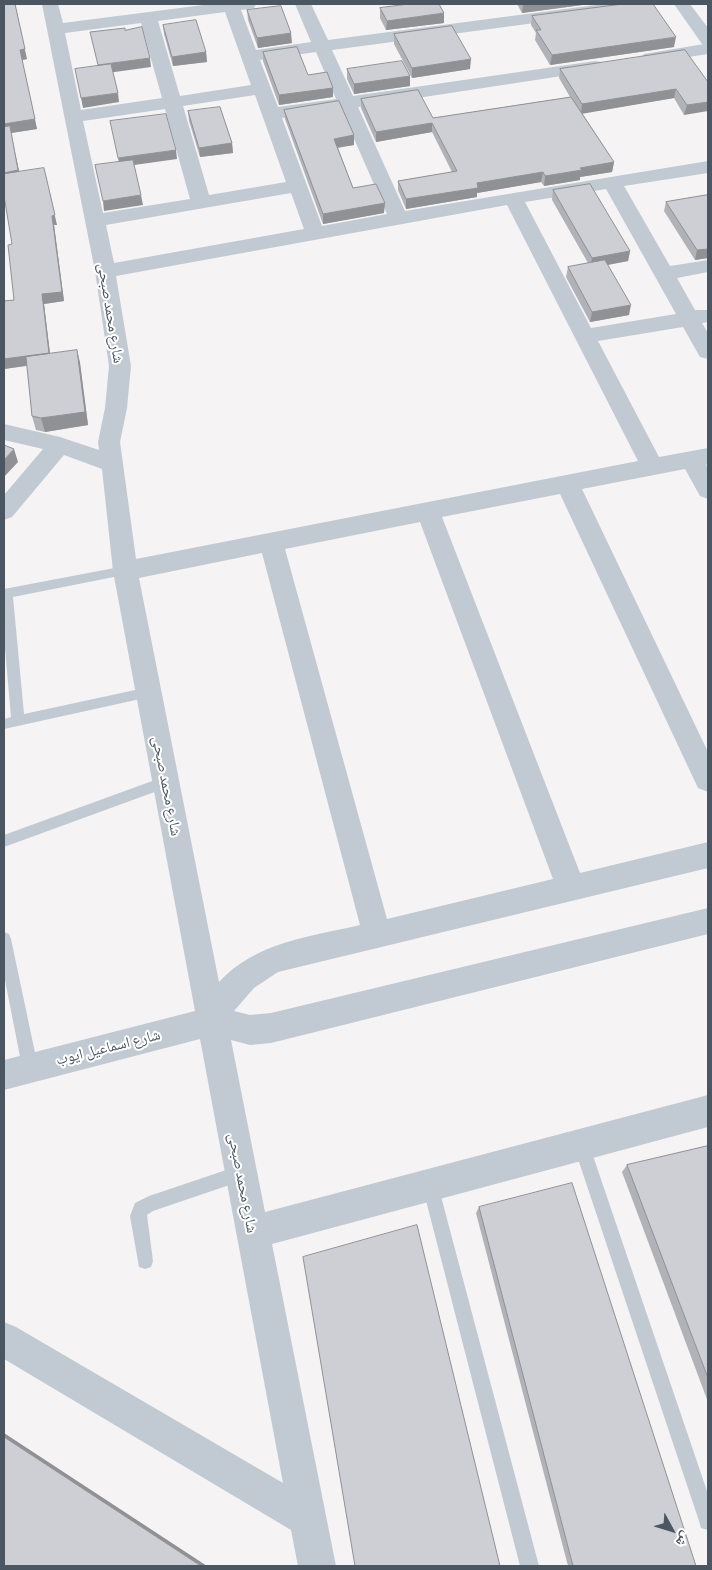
<!DOCTYPE html>
<meta charset="utf-8">
<style>
body{margin:0}
#map{position:relative;width:712px;height:1570px;overflow:hidden;background:#f5f3f3;font-family:Barlow,"Noto Naskh Arabic",sans-serif}
canvas{display:block}
.frame{position:absolute;inset:0;border:5px solid #4a5661;pointer-events:none}
.north{position:absolute;left:647px;top:1505px;width:50px;height:50px;-webkit-text-stroke:4px #fff;paint-order:stroke;rotate:129deg;font-size:14px;font-weight:700;line-height:20px;text-align:center;color:#4a5661}
.north::after{content:'';display:block;margin:auto;width:18px;height:22px;background:#4a5661;clip-path:polygon(50% 0,100% 100%,50% 72%,0 100%)}
</style>
<div id="map">
<canvas width="712" height="1570"></canvas>
<div class="frame"></div>
<div class="north">ش</div>
</div>
<script>
const c = document.querySelector('canvas').getContext('2d');
c.lineJoin = 'round';
function paint(path, color) {
  c.fillStyle = color;
  c.fill(path, 'evenodd');
}
function trace(path, color, width, dash) {
  c.strokeStyle = color;
  c.lineWidth = width;
  c.lineCap = dash ? 'butt' : 'round';
  c.setLineDash(dash || []);
  c.stroke(path);
}
function label(font, color, halo, rows, align = 'center') {
  c.font = font + ' Barlow,"Noto Naskh Arabic",sans-serif';
  c.lineWidth = 4;
  c.setLineDash([]);
  c.textBaseline = 'middle';
  c.strokeStyle = halo;
  c.fillStyle = color;
  for (const [text, x, y, turn = 0] of rows) {
    c.save();
    c.translate(x, y);
    c.rotate((+turn || 0) * Math.PI / 180);
    c.textAlign = isNaN(turn) ? turn : align;
    if (halo) c.strokeText(text, 0, 0);
    c.fillText(text, 0, 0);
    c.restore();
  }
}
const lane = new Path2D(`
 M125,566L129,568L131,571L129,574L13,597L24,714L149,687L154,688L156,692L154,696L4,729V719L11,717L4,637V589Z
 M166,776L171,778L173,782L171,786L4,847V835Z
 M4,932L9,934L11,939L38,1067L36,1072L30,1075L24,1072L22,1067L4,975Z
 M581,1136L587,1138L589,1144L708,1494V1530L701,1528L699,1521L573,1144L575,1138Z
 M241,1165L247,1167L249,1173L247,1179L153,1211L147,1215L153,1261L151,1267L145,1269L139,1267L130,1216L135,1203L149,1196Z
 M430,1177L436,1179L438,1185L539,1566H520L422,1185L424,1179Z`);
const street = new Path2D(`
 M42,4H58L63,23L211,4H256L254,8L241,10L256,50L311,42L295,4H311L328,40L603,4H648L646,8L640,9L332,50L353,96L595,61L601,62L604,66L601,70L595,71L358,107L405,211L708,161V173L624,186L670,266L708,260V272L677,278L695,310H708V322L702,323L708,333V359L700,357L683,327L598,341L659,457L708,448V464L706,465L708,468V499L700,496L685,469L582,489L708,752V792L698,788L560,494L442,517L580,873L708,842V868L278,972L254,988L234,1011L250,1015L271,1013L708,908V934L271,1043L250,1045L231,1040L265,1212L708,1095V1127L272,1244L336,1566H298L291,1530L4,1359V1322L16,1327L283,1483L200,1039L4,1090V1060L195,1011L113,571L102,469L64,455L12,517L4,520V495L43,449L4,440V424L60,437L99,450L98,442L105,408L109,366L95,271ZM225,12L251,85L180,96L158,21ZM141,23L162,98L81,110L65,33ZM316,52L336,99L278,107L260,60ZM255,95L286,182L209,195L183,106ZM165,109L190,199L103,213L83,121ZM341,109L387,214L322,226L282,118ZM606,189L676,314L591,328L525,202ZM291,193L304,229L114,263L106,225ZM507,205L638,461L136,559L120,442L127,408L131,366L116,276ZM420,522L553,879L387,919L285,549ZM262,553L360,925C309,937 256,942 219,982L139,578Z
 M674,4H690L708,28V54L650,63L644,62L641,58L644,54L704,44H702Z`);
const wall = new Path2D(`
 M4,4L27,59L22,60L37,129L11,133L19,172L57,225H54L64,301L44,304L50,354L77,350L80,363L88,425L45,432L36,430L32,416L27,366L4,369V301L14,300Z
 M517,4H590L522,13Z
 M380,8L444,23L386,30L380,18Z
 M247,10L292,43L258,48L248,20Z
 M532,16L674,47L550,65L535,40L536,33L531,25Z
 M163,25L206,52L207,62L173,66L164,34Z
 M394,34L470,69L412,78L394,44Z
 M263,52L333,88V97L279,105L263,61Z
 M347,69L410,76V86L354,94L347,79Z
 M560,69L708,82L684,115L674,98L582,113L614,162L612,172L580,177V180L544,186L541,182L477,193V197L406,209L398,190V181L452,172L432,132L376,142L361,108V99L433,118L570,97L559,78Z
 M284,110L354,135V145L338,148L353,188L384,213L323,224L285,119Z
 M188,111L232,143L233,153L200,157L189,121Z
 M553,190L630,251L628,261L608,265L629,315L590,322L566,277L568,267L588,263L552,200Z
 M708,195V258L695,260L664,211L666,202Z
 M708,1146V1402L622,1172L627,1165Z
 M479,1207L696,1566H568L476,1213Z`);
const shadedWall = new Path2D(`
 M15,4L27,59L22,60L37,129L11,133L21,180L4,183V124Z
 M523,4H590L522,13Z
 M444,13V23L386,30L387,21Z
 M291,33L292,43L258,48L257,38Z
 M676,37L674,47L550,65L552,55Z
 M206,52L207,62L173,66L172,57Z
 M150,58L151,67L100,74L98,65Z
 M471,59L470,69L412,78V68Z
 M410,76V86L354,94V84Z
 M333,88V97L279,105V95Z
 M676,89L674,98L581,114L582,104Z
 M118,93L119,102L83,108L81,98Z
 M708,102V111L684,115L687,105Z
 M432,123V132L376,142V132Z
 M354,135V145L334,148V139Z
 M232,143L233,153L200,157L199,148Z
 M176,150L177,159L120,167L118,158Z
 M614,162L612,172L580,177V180L544,186L545,176L580,168Z
 M44,168L57,225H54L64,301L44,304L51,362L4,369V359L42,294Z
 M543,172L541,182L477,193V197L406,209V199L477,183Z
 M141,195L143,205L104,211L103,201Z
 M385,203L384,213L323,224V214Z
 M708,249V258L695,260L697,250Z
 M630,251L628,261L590,268L592,258Z
 M631,305L629,315L590,322L592,312Z
 M77,350L80,363L88,425L45,432L41,418Z
 M14,449L18,462L4,477V460Z
 M4,1433L207,1566H201L4,1437Z`);
const building = new Path2D(`
 M4,4H15L25,49L20,50L35,119L4,124Z
 M409,4H439L444,13L387,21L380,8Z
 M623,4H653L676,37L552,55L536,30H541L532,16Z
 M281,6L291,33L257,38L247,10Z
 M196,20L206,52L172,57L163,25Z
 M452,26L471,59L412,68L394,34Z
 M142,27L150,58L98,65L90,32L125,28V30Z
 M297,47L308,75L327,72L333,88L279,95L263,52Z
 M685,50L708,82V102L687,105L676,89L582,104L560,69Z
 M402,61L410,76L354,84L347,69Z
 M111,64L118,93L81,98L75,69Z
 M418,90L433,118L571,97L614,162L580,168L582,170L545,176L543,172L477,183L478,188L406,199L398,181L457,171L432,123L376,132L361,99Z
 M339,101L354,135L334,139L353,188L376,184L385,203L323,214L284,110Z
 M220,107L232,143L199,148L188,111Z
 M166,114L176,150L118,158L110,121Z
 M10,126L18,170L4,173V127Z
 M133,160L141,195L103,201L95,165Z
 M44,168L55,215L52,216L62,292L42,294L49,353L4,359V301L14,300L8,245L12,244L4,196V174Z
 M590,184L630,251L592,258L553,190Z
 M708,195V249L697,250L666,202Z
 M605,260L631,305L592,312L568,267Z
 M77,350L85,412L41,418L32,416L26,357Z
 M4,445L14,449L4,460Z
 M708,1146V1378L627,1165Z
 M572,1183L696,1566H573L479,1207Z
 M417,1225L500,1566H355L303,1257Z
 M4,1437L201,1566H4Z`);
const streetNames = [
 ["شارع محمد صبحى",111,313,81],
 ["شارع محمد صبحى",167,786,79],
 ["شارع اسماعيل ايوب",108,1047,-14],
 ["شارع محمد صبحى",243,1183,79]
];
paint(lane, '#c1cad2');
paint(street, '#c1cad2');
paint(wall, '#b0b2b7');
paint(shadedWall, '#909195');
paint(building, '#cdcfd5');
trace(building, '#909195', 1);
label('15px', '#4a5661', '#fff', streetNames);
</script>
